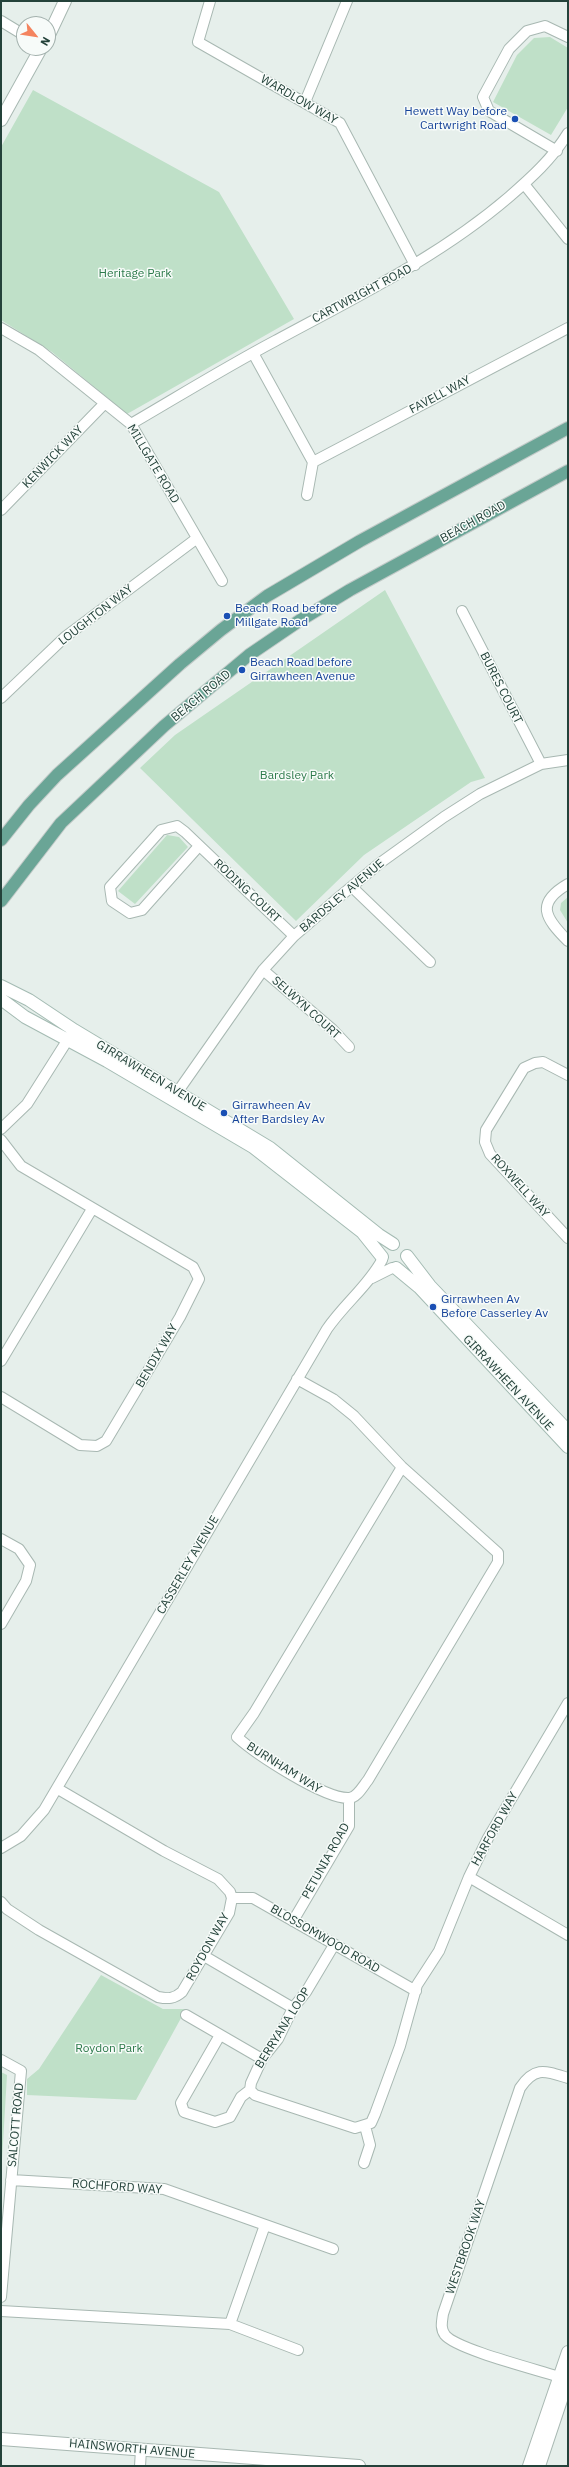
<!DOCTYPE html>
<style>
body{margin:0}
#map{position:relative;width:569px;height:2467px;overflow:hidden;background:#e6efeb;font-family:"IBM Plex Sans",sans-serif}
canvas{display:block}
.frame{position:absolute;inset:0;border:2px solid #24423a;pointer-events:none}
.north{position:absolute;left:16px;top:16px;width:40px;height:40px;box-sizing:border-box;background:#f7fbf9;border:1px solid #a3b1ad;border-radius:50%;rotate:120deg;font-size:11px;font-weight:700;line-height:16px;text-align:center;color:#24423a}
.north::after{content:'';display:block;margin:auto;width:14px;height:18px;background:#f4845f;clip-path:polygon(50% 0,100% 100%,50% 72%,0 100%)}
</style>
<div id="map">
<canvas width="569" height="2467"></canvas>
<div class="frame"></div>
<div class="north">N</div>
</div>
<script>
const c = document.querySelector('canvas').getContext('2d');
c.lineJoin = 'round';
function paint(path, color) {
  c.fillStyle = color;
  c.fill(path, 'evenodd');
}
function trace(path, color, width, dash) {
  c.strokeStyle = color;
  c.lineWidth = width;
  c.lineCap = dash ? 'butt' : 'round';
  c.setLineDash(dash || []);
  c.stroke(path);
}
function label(font, color, halo, rows, align = 'center') {
  c.font = font + ' "IBM Plex Sans",sans-serif';
  c.lineWidth = 3;
  c.setLineDash([]);
  c.textBaseline = 'middle';
  c.strokeStyle = halo;
  c.fillStyle = color;
  for (const [text, x, y, turn = 0] of rows) {
    c.save();
    c.translate(x, y);
    c.rotate((+turn || 0) * Math.PI / 180);
    c.textAlign = isNaN(turn) ? turn : align;
    if (halo) c.strokeText(text, 0, 0);
    c.fillText(text, 0, 0);
    c.restore();
  }
}
const green = new Path2D(`
 M550,37L568,48V107L551,135L493,102L517,55L534,38Z
 M33,90L219,192L294,319L127,414L52,352L1,320V147Z
 M385,590L485,778L471,782L364,855L296,921L140,768L175,735Z
 M167,835L179,837L188,847L135,904L118,891Z
 M568,897V923L560,910L561,903Z
 M101,1975L163,2009H186L136,2100L27,2095V2079L39,2069Z
 M1,2072L7,2075L1,2177Z`);
const minor = new Path2D(`
 M210,1L198,42L340,123L415,265
 M1,21L24,35
 M305,102L347,1
 M557,151L489,111L483,97L509,49L527,31L545,26L568,37
 M524,184L568,239
 M1,328L39,350L131,424L222,581
 M253,353L313,462L568,328
 M131,424C179,396 226,367 275,341C356,297 439,257 509,197C532,177 552,159 568,133
 M307,495L313,462
 M1,510L105,403
 M462,611L541,764
 M1,698L65,637L196,539
 M199,846L142,910L130,913L112,901L110,887L161,830L177,826L185,832L294,936
 M568,884C535,903 545,918 568,941
 M352,887L430,962
 M263,970L332,1029L349,1047
 M568,1075L543,1062L535,1063L524,1068L486,1130L485,1142L490,1154L568,1238
 M174,1097L263,970L294,936L338,898L380,863L444,817L480,794L541,764L568,760
 M1,1129L27,1104L72,1033
 M1,1140L21,1166L193,1267L199,1279L180,1317L106,1441L97,1446L80,1445L1,1397
 M372,1278L392,1268
 M1,1361L92,1209
 M297,1379L333,1399L354,1416L402,1467L498,1553V1562L368,1780C363,1786 357,1798 349,1798C324,1799 256,1754 237,1737L254,1713L402,1467
 M1,1539L19,1549L30,1565L26,1581L1,1624
 M568,1703L488,1838L469,1877L568,1935
 M1,1848L21,1836L44,1810L327,1329C344,1304 368,1286 382,1260
 M232,1898H253L416,1991
 M1,1902L7,1909L39,1930L158,1997C168,1999 174,1999 182,1992L229,1913L232,1898L230,1892L218,1879L164,1851L58,1789
 M293,1921L349,1826V1798
 M334,1945L306,1992L293,2008L278,2039L262,2059L251,2083L250,2090L255,2095L355,2128L371,2123L375,2114L400,2046L417,1985L439,1951L469,1877
 M204,1956L293,2008
 M186,2015L262,2059
 M220,2035L181,2103L184,2112L215,2122L230,2117L241,2097L250,2090
 M1,2060L21,2071L1,2297
 M364,2163L370,2145L365,2126
 M11,2180L164,2189L333,2249
 M1,2311L230,2324L298,2350
 M230,2324L265,2225
 M566,2379C543,2371 457,2350 445,2335C440,2328 442,2322 443,2314L520,2088C535,2066 545,2071 568,2078
 M140,2466L141,2450`);
const tertiary = new Path2D(`
 M48,37L65,1
 M1,120L41,48
 M1,2439L359,2466
 M529,2466L568,2352
 M539,2466L568,2379`);
const secondary = new Path2D(`
 M1,986L29,1000L74,1030L270,1148L379,1235L393,1244
 M1,999L25,1017L107,1061L253,1147L362,1232L382,1257
 M407,1256L430,1286L568,1431
 M396,1268L419,1287L568,1447`);
const primary = new Path2D(`
 M1,840L29,805L57,775L180,664L221,630L267,596L360,541L568,428
 M1,901L61,823L164,726L249,655L299,621L350,590L568,471`);
const markers = [
 [515,119,4,"#1a4fb4"],
 [227,616,4,"#1a4fb4"],
 [242,670,4,"#1a4fb4"],
 [224,1113,4,"#1a4fb4"],
 [433,1307,4,"#1a4fb4"]
];
const streetNames = [
 ["WARDLOW WAY",299,100,30],
 ["CARTWRIGHT ROAD",362,294,-28],
 ["FAVELL WAY",440,395,-28],
 ["KENWICK WAY",53,457,-46],
 ["MILLGATE ROAD",153,464,59],
 ["BEACH ROAD",473,522,-29],
 ["LOUGHTON WAY",96,615,-38],
 ["BURES COURT",501,688,63],
 ["BEACH ROAD",201,696,-40],
 ["RODING COURT",247,891,43],
 ["BARDSLEY AVENUE",342,896,-40],
 ["SELWYN COURT",306,1008,42],
 ["GIRRAWHEEN AVENUE",151,1076,31],
 ["ROXWELL WAY",520,1186,48],
 ["BENDIX WAY",157,1356,-60],
 ["GIRRAWHEEN AVENUE",508,1383,47],
 ["CASSERLEY AVENUE",188,1565,-60],
 ["BURNHAM WAY",284,1768,32],
 ["HARFORD WAY",495,1829,-61],
 ["PETUNIA ROAD",326,1861,-61],
 ["BLOSSOMWOOD ROAD",325,1939,30],
 ["ROYDON WAY",208,1947,-61],
 ["BERRYANA LOOP",283,2028,-58],
 ["SALCOTT ROAD",16,2125,-85],
 ["ROCHFORD WAY",117,2187,4],
 ["WESTBROOK WAY",466,2247,-71],
 ["HAINSWORTH AVENUE",132,2449,5]
];
const transitNames = [
 ["Hewett Way before",507,112,"right"],
 ["Cartwright Road",507,126,"right"],
 ["Beach Road before",235,609],
 ["Millgate Road",235,623],
 ["Beach Road before",250,663],
 ["Girrawheen Avenue",250,677],
 ["Girrawheen Av",232,1106],
 ["After Bardsley Av",232,1120],
 ["Girrawheen Av",441,1300],
 ["Before Casserley Av",441,1314]
];
const parkNames = [
 ["Heritage Park",135,274],
 ["Bardsley Park",297,776],
 ["Roydon Park",109,2049]
];
paint(green, '#bfe0c8');
trace(minor, '#a8b8b2', 12);
trace(tertiary, '#a8b8b2', 14);
trace(secondary, '#a4bbb3', 14);
trace(primary, '#c2cac8', 14);
trace(minor, '#fff', 10);
trace(tertiary, '#fff', 12);
trace(secondary, '#fff', 12);
trace(primary, '#6aa596', 12);
for (const [x, y, r, color] of markers) {
  const dot = new Path2D();
  dot.arc(x, y, r, 0, 2 * Math.PI);
  c.fillStyle = color;
  c.fill(dot);
  trace(dot, '#f7fbf9', 1.5);
}
label('12px', '#24423a', '#f7fbf9', streetNames);
label('12px', '#164399', '#f7fbf9', transitNames, 'left');
label('12px', '#2d7a4b', '#f7fbf9', parkNames);
</script>
